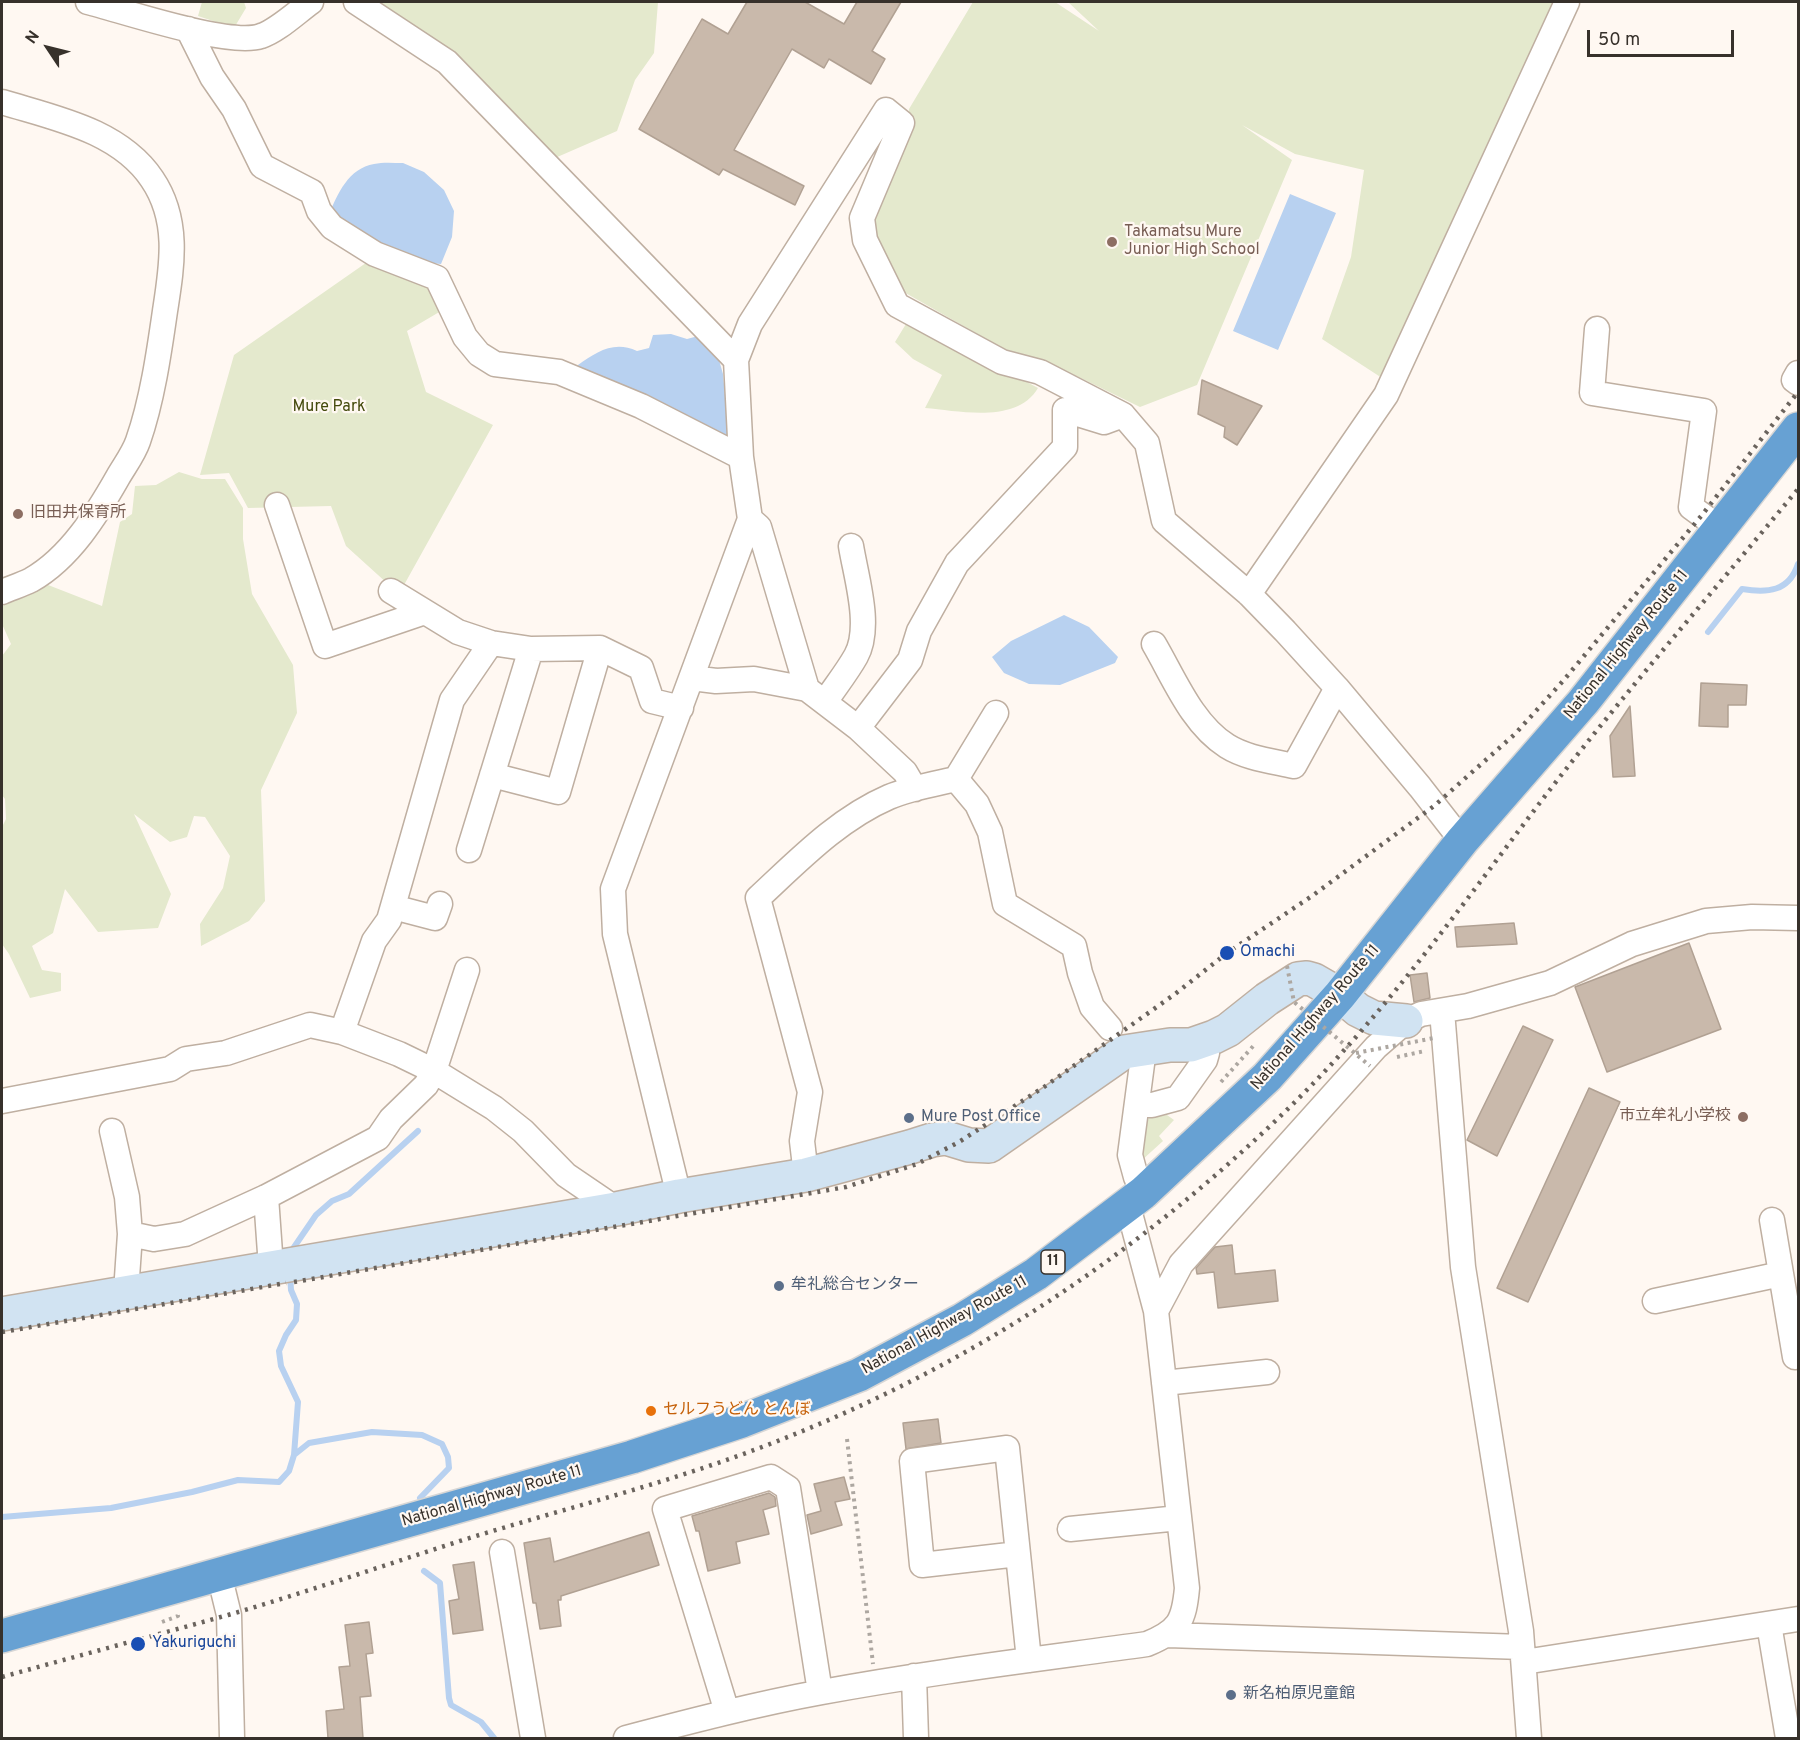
<!DOCTYPE html>
<meta charset="utf-8">
<style>
body{margin:0}
#map{position:relative;width:1800px;height:1740px;overflow:hidden;background:#fff8f2;font-family:Overpass,sans-serif}
canvas{display:block}
.frame{position:absolute;inset:0;border:3px solid #37312b;pointer-events:none}
.north{position:absolute;left:18px;top:18px;width:60px;height:60px;-webkit-text-stroke:4px #fff8f2;paint-order:stroke;rotate:305deg;font-size:16px;font-weight:700;line-height:24px;text-align:center;color:#37312b}
.north::after{content:'';display:block;margin:auto;width:21px;height:27px;background:#37312b;clip-path:polygon(50% 0,100% 100%,50% 72%,0 100%)}
.scale{position:absolute;left:1587px;top:30px;width:147px;height:27px;box-sizing:border-box;border:3px solid #37312b;border-top:0;padding-left:8px;font-size:18px;line-height:21px;white-space:nowrap;color:#37312b;-webkit-text-stroke:4px #fff8f2;paint-order:stroke}
</style>
<div id="map">
<canvas width="1800" height="1740"></canvas>
<div class="frame"></div>
<div class="north">N</div>
<div class="scale">50 m</div>
</div>
<script>
const c = document.querySelector('canvas').getContext('2d');
c.lineJoin = 'round';
function paint(path, color) {
  c.fillStyle = color;
  c.fill(path, 'evenodd');
}
function trace(path, color, width, dash) {
  c.strokeStyle = color;
  c.lineWidth = width;
  c.lineCap = dash ? 'butt' : 'round';
  c.setLineDash(dash || []);
  c.stroke(path);
}
function label(font, color, halo, rows, align = 'center') {
  c.font = font + ' Overpass,"Noto Sans JP",sans-serif';
  c.lineWidth = 4.5;
  c.setLineDash([]);
  c.textBaseline = 'middle';
  c.strokeStyle = halo;
  c.fillStyle = color;
  for (const [text, x, y, turn = 0] of rows) {
    c.save();
    c.translate(x, y);
    c.rotate((+turn || 0) * Math.PI / 180);
    c.textAlign = isNaN(turn) ? turn : align;
    if (halo) c.strokeText(text, 0, 0);
    c.fillText(text, 0, 0);
    c.restore();
  }
}
const green = new Path2D(`
 M202,2H244L246,8L234,28L198,16Z
 M374,2H658L654,53L635,80L617,131L555,158Z
 M973,2H1055L1099,31L1068,2H1555L1382,378L1322,339L1351,257L1364,170L1295,154L1242,125L1292,160L1197,385L1140,407L1046,361L1004,349L902,291L881,254L875,223L880,201L907,141L909,109Z
 M373,258L432,284L441,311L407,331L426,392L493,425L399,594L346,546L331,506L248,508L229,473L200,475L234,355Z
 M909,319L1038,388C1017,424 960,411 925,408L942,375L913,359L895,342Z
 M179,472L202,479H225L243,508V539L252,594L293,665L297,713L261,790L265,901L249,921L201,946L200,924L223,888L230,856L205,817L194,816L187,837L170,842L134,814L171,894L158,928L98,932L65,889L53,933L32,946L42,970L61,973V991L30,998L9,954L2,944V827L6,819L5,799L2,795V656L11,644L2,624V607L11,598L43,583L102,606L120,522L132,514L135,486L156,485Z
 M1167,1115L1174,1120L1159,1136L1163,1141L1141,1161L1142,1127L1151,1116Z`);
const water = new Path2D(`
 M403,163L424,172L444,190L454,211L452,237L441,264L419,262L338,224L329,215C337,194 349,168 374,164C383,162 393,163 403,163Z
 M1290,194L1336,213L1278,350L1233,331Z
 M671,334L687,339L702,335L717,353L723,374L729,436L725,439L580,376L578,365C596,352 614,340 637,351L649,348L653,335Z
 M1064,615L1089,627L1118,657L1115,663L1060,685L1029,684L1004,673L992,657L1011,641Z`);
const stream = new Path2D(`
 M1708,632L1742,589C1767,593 1789,592 1798,564
 M290,1253L316,1215L332,1201L349,1194L418,1131
 M290,1275L291,1290L297,1304L296,1320L286,1335L279,1351L281,1366L298,1402L294,1455
 M2,1517L111,1508L192,1492L238,1480L279,1482L289,1471L294,1455L309,1443L372,1432L422,1435L442,1444L448,1457L449,1468L420,1498
 M424,1571L440,1583L449,1698L451,1705L481,1722L494,1738`);
const building = new Path2D(`
 M747,2H805L844,24L857,2H901L872,51L885,59L871,84L829,59L824,68L792,49L734,150L804,186L795,205L723,169L719,175L639,129L702,19L728,34Z
 M1202,380L1262,406L1237,445L1224,437L1225,427L1198,414Z
 M1701,683L1747,685L1746,705H1728V727L1699,726Z
 M1630,706L1635,776L1613,777L1610,736Z
 M1514,923L1517,944L1457,947L1455,927Z
 M1689,943L1721,1029L1607,1072L1575,987Z
 M1427,973L1430,998L1414,1002L1410,975Z
 M1523,1026L1553,1040L1497,1156L1467,1140Z
 M1589,1088L1620,1102L1528,1302L1497,1288Z
 M1232,1245L1235,1274L1275,1270L1278,1301L1218,1308L1214,1272L1197,1274L1196,1268L1215,1247Z
 M938,1419L941,1443L906,1449L903,1423Z
 M844,1477L850,1499L835,1502L842,1525L811,1534L807,1515L821,1511L814,1484Z
 M769,1493L775,1497L776,1506L763,1510L769,1534L736,1542L740,1563L708,1571L699,1531H696L692,1516Z
 M649,1532L659,1565L561,1596V1600H558L561,1626L540,1629L536,1603H533L524,1543L550,1538L554,1562Z
 M474,1562L483,1630L453,1634L449,1601L459,1599L453,1565Z
 M369,1622L373,1653L366,1654L371,1696L360,1697L363,1738H328L326,1711L344,1709L339,1667L350,1666L345,1625Z`);
const path = new Path2D(`
 M1397,1057L1425,1051
 M1221,1082L1256,1043
 M847,1439L873,1664
 M162,1622L178,1616L177,1612
 M170,1648L208,1640`);
const street = new Path2D(`
 M88,2C124,11 229,47 261,36C277,31 297,12 311,2
 M356,2L447,62L736,360
 M188,29L212,77L234,109L262,166L312,192L319,211L332,227L375,254L437,278L465,337L479,354L495,364L559,372L641,406L741,457
 M2,102C54,118 119,130 152,179C180,220 172,266 165,311C159,353 152,401 138,441C134,453 125,465 118,477C97,514 70,558 31,580C21,585 11,588 2,592
 M1597,329L1592,393L1704,411L1691,507L1721,529
 M1798,373L1794,380L1798,383
 M277,505L325,646L425,612
 M750,519L759,527L807,689
 M391,591L458,632L491,643L531,649L600,648L641,668L652,701L681,708
 M1249,594L1386,395L1567,2
 M1154,644C1174,678 1192,724 1227,746C1246,758 1272,761 1294,766L1337,688
 M692,678L716,681L754,679L807,689L858,728L905,772L915,789
 M825,702C835,687 847,672 856,656C872,627 856,577 851,546
 M858,728L910,660L919,631L957,563L1065,447V410L1104,422L1123,415
 M492,775L558,792L600,648
 M956,779L977,804L990,832L1005,904L1074,946L1080,973L1092,1007L1110,1028
 M469,850L531,649
 M393,907L435,918L440,904
 M1442,1011L1463,1267L1521,1631L1529,1738
 M342,1032L374,941L389,920L452,700L491,643
 M2,1101L170,1069L186,1059L226,1053L310,1025L342,1032L399,1054L434,1071L494,1108L523,1131L566,1175L616,1209
 M1137,1105H1152L1178,1098L1205,1060L1207,1053L1204,1041
 M112,1131L127,1197L130,1234L126,1292
 M806,1175L802,1141L810,1092L758,898C798,861 838,819 889,797C910,788 934,784 956,779L996,713
 M1143,1193L1136,1177L1130,1155L1144,1049
 M679,1196L615,934L613,889L750,519L741,457L736,360L750,324L886,110L902,123L862,218L865,240L897,305L1002,362L1040,372L1123,415L1147,443L1164,521L1249,594L1285,631L1337,688L1420,787L1462,841
 M266,1197L271,1267
 M1128,1206L1156,1311
 M1772,1220L1795,1357
 M130,1234L154,1239L185,1234L266,1197L378,1138L391,1119L426,1085L434,1071L467,970
 M1655,1301L1781,1274
 M1164,1383L1267,1372
 M1070,1529L1179,1518
 M502,1552L533,1738
 M1018,1554L922,1565L912,1461L1007,1448L1029,1660
 M219,1574L229,1615L232,1738
 M1769,1624L1788,1738
 M1168,1635L1522,1647
 M1524,1662L1798,1619
 M914,1676L916,1738
 M727,1712L665,1509L771,1477L788,1488L820,1692
 M626,1738C691,1721 756,1704 822,1692C930,1672 1039,1659 1147,1644C1179,1631 1184,1621 1187,1588L1156,1311L1181,1264L1376,1047L1406,1021L1421,1014L1468,1006L1550,983L1632,944L1706,921L1752,917L1798,918`);
const secondary = new Path2D(`
 M2,1314L616,1209L679,1196L806,1175L910,1147L932,1140L946,1138L969,1145L989,1146L1124,1052L1170,1045H1191L1214,1037L1228,1030L1267,999L1298,979L1307,978L1314,980L1340,995L1358,1010L1374,1018L1406,1021`);
const highway = new Path2D(`
 M2,1636L632,1457L742,1421L859,1375L962,1320L1036,1274L1143,1193L1267,1077L1340,995L1462,841L1583,702L1798,429`);
const rail = new Path2D(`
 M294,1282L846,1187L917,1164L959,1142L1044,1087L1175,994L1227,953L1312,896L1434,806L1515,734L1563,681L1702,515L1798,392
 M2,1332L286,1283
 M2,1677C77,1656 153,1636 228,1615C307,1592 385,1565 463,1540C563,1509 665,1484 762,1447C955,1374 1120,1267 1270,1126C1374,1029 1456,913 1542,800C1624,693 1713,592 1798,489`);
const pathBridge = new Path2D(`
 M1287,966L1294,1002L1370,1066
 M1356,1053L1434,1038`);
const markers = [
 [1112,242,6,"#8d6e63"],
 [18,514,6,"#8d6e63"],
 [1227,953,8,"#1a4fb4"],
 [1743,1117,6,"#8d6e63"],
 [909,1118,6,"#5c6f8a"],
 [779,1286,6,"#5c6f8a"],
 [651,1411,6,"#e8710a"],
 [138,1644,8,"#1a4fb4"],
 [1231,1695,6,"#5c6f8a"]
];
const shields = [
 [1053,1262,24]
];
const shieldNames = [
 ["11",1053,1262]
];
const educationNames = [
 ["Takamatsu Mure",1124,233],
 ["Junior High School",1124,251],
 ["旧田井保育所",30,514],
 ["市立牟礼小学校",1731,1117,"right"]
];
const parkNames = [
 ["Mure Park",329,408]
];
const streetNames = [
 ["National Highway Route 11",1627,645,-51],
 ["National Highway Route 11",1316,1018,-49],
 ["National Highway Route 11",945,1326,-29],
 ["National Highway Route 11",492,1497,-16]
];
const transitNames = [
 ["Omachi",1240,953],
 ["Yakuriguchi",152,1644]
];
const serviceNames = [
 ["Mure Post Office",921,1118],
 ["牟礼総合センター",791,1286],
 ["新名柏原児童館",1243,1695]
];
const foodNames = [
 ["セルフうどん とんぼ",663,1411]
];
paint(green, '#e4e9cd');
paint(water, '#b8d1f0');
trace(stream, '#b8d1f0', 6);
paint(building, '#c9b9ab');
trace(building, '#b1a193', 1.5);
trace(street, '#bfafa1', 27);
trace(secondary, '#bfafa1', 36);
trace(highway, '#d7d6d5', 36);
trace(path, '#ada7a1', 4, [3, 4.5]);
trace(street, '#fff', 24);
trace(secondary, '#d1e3f2', 33);
trace(highway, '#67a1d3', 33);
trace(rail, '#6a635d', 4.5, [3, 6]);
trace(pathBridge, '#ada7a1', 4, [3, 4.5]);
for (const [x, y, r, color] of markers) {
  const dot = new Path2D();
  dot.arc(x, y, r, 0, 2 * Math.PI);
  c.fillStyle = color;
  c.fill(dot);
  trace(dot, '#fff8f2', 2);
}
for (const [x, y, w] of shields) {
  const box = new Path2D();
  box.roundRect(x - w / 2, y - 12, w, 24, 4.5);
  c.fillStyle = '#fff8f2';
  c.fill(box);
  trace(box, '#37312b', 1.5);
}
label('bold 15px', '#37312b', null, shieldNames);
label('16px', '#785e54', '#fff8f2', educationNames, 'left');
label('16px', '#444a0c', '#fff8f2', parkNames);
label('16px', '#37312b', '#fff8f2', streetNames);
label('16px', '#164399', '#fff8f2', transitNames, 'left');
label('16px', '#4e5e75', '#fff8f2', serviceNames, 'left');
label('16px', '#c56008', '#fff8f2', foodNames, 'left');
</script>
